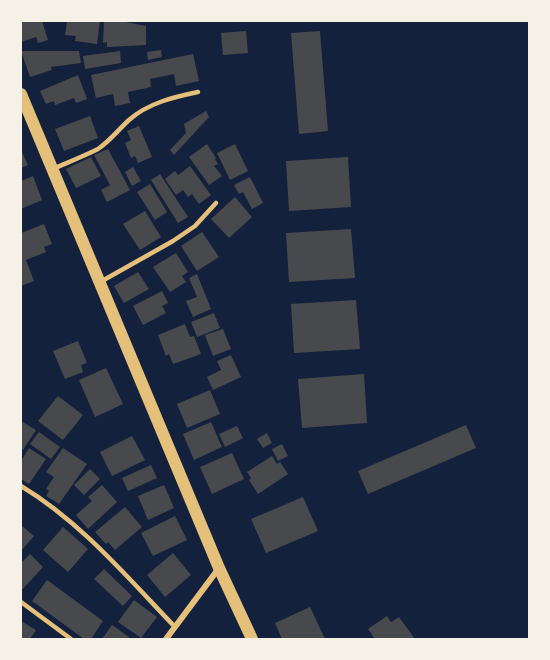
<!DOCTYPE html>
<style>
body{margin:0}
#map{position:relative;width:550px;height:660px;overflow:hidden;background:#14213d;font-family:Mulish,sans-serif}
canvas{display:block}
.frame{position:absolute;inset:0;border:22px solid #f6f1e7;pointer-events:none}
</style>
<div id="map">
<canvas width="550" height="660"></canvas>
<div class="frame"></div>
</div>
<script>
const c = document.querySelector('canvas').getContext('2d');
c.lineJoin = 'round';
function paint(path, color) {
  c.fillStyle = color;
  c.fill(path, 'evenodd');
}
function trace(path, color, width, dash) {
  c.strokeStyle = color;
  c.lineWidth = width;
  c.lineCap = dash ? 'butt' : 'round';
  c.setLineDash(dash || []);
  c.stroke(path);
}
const building = new Path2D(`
 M21,21H42L48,40L38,43L36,37L21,42Z
 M67,21H100L97,44L75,41L76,36L65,35Z
 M104,21H121L146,26V45L107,47V42L103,43Z
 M246,31L248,53L223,55L221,33Z
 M320,31L328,131L299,134L291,33Z
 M161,50L162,57L148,60L147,52Z
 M21,51H79L81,63L51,67L52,70L30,77Z
 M120,51L121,63L85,69L83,56Z
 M193,54L199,81L176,86L174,74L150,79L151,87L128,92L130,103L115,106L113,94L96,98L91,75Z
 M78,75L87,99L76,103L74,98L55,105L54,101L46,104L40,91Z
 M206,111L209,117L174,155L170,150L186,133L184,124Z
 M90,116L98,138L64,151L55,129Z
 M139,126L152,157L138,163L135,156L131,158L125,143L131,140L127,131Z
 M207,144L216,158L215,159L218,164L214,166L222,176L209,185L189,157Z
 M235,144L248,171L230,180L217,153Z
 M108,149L130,190L107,202L101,190L110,185L94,155Z
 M21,150L28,165L21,168Z
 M91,157L101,176L76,188L66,169Z
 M348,157L351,207L289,211L286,161Z
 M190,166L211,195L199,204L192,194L188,197L183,190L176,195L165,179L175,171L178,175Z
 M133,167L141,181L132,186L125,172Z
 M160,174L188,217L178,223L151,180Z
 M33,176L42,200L21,209V181Z
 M250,177L263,203L252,209L243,192L239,194L234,185Z
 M150,184L167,212L155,220L137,192Z
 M235,197L252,217L229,238L211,219Z
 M145,211L161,237L140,250L123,224Z
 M44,224L52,244L44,247L46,252L26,260L34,281L21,286V233Z
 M351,229L355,278L289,282L286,233Z
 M202,232L219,257L197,271L181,246Z
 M176,253L188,272L182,276L186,282L170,292L153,267Z
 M138,272L149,289L124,303L114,286Z
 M197,274L211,309L193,317L186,301L197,297L189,278Z
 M162,291L168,303L162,306L166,313L143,325L133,306Z
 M356,300L360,349L294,353L291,304Z
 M214,313L220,328L197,337L191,322Z
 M185,324L190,337L194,336L201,354L173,364L169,354L166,356L158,335Z
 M223,329L231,349L213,356L205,335Z
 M78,341L87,363L81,365L83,372L65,379L53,351Z
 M231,355L241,377L213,390L207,377L221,370L217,361Z
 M106,368L123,404L95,417L79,380Z
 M364,374L367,423L302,428L298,379Z
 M210,390L220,414L187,428L177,404Z
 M58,396L83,415L63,440L38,421Z
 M21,421L36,430L23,450L21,449Z
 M211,422L222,447L194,460L183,434Z
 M466,425L476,448L368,494L358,471Z
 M237,426L243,438L225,447L219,434Z
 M39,432L60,447L51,459L30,444Z
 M267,433L272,443L263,448L257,439Z
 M132,436L145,460L112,476L100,452Z
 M282,444L288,456L278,461L272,449Z
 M29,448L46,459L29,484L21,479V461Z
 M63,448L87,464L59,504L46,496L49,491L46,489L54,477L46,472Z
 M232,453L244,479L212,494L200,467Z
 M272,456L277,464L280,462L288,474L258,494L249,480L251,478L247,472Z
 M151,465L157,478L128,491L122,478Z
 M90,469L100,479L84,495L74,485Z
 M102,485L117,502L88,529L76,515L92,501L88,497Z
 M164,485L174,508L148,520L138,496Z
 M303,497L318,531L266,553L251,519Z
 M125,507L142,527L115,550L108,542L106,544L95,532Z
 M175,516L187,540L153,556L141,533Z
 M21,525L34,536L21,551Z
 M63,527L88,549L68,572L43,550Z
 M173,553L191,575L165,597L147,575Z
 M30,554L43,567L21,591V563Z
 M104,569L132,596L123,606L94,579Z
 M47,580L103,621L91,639H84L32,601Z
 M134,600L157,617L141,638L118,622Z
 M310,607L325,639H282L275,623Z
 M387,616L391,622L399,617L415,639H375L368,629Z
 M21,621L36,630L30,639H21Z
 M112,625L129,637L128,639H102Z`);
const service = new Path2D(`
 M55,168C69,162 84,156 98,149C110,141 118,130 129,120C148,103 174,97 198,92
 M102,281L173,241L195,226L216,203
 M21,486C81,522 127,577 175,627
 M21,602L71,639`);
const minor = new Path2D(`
 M166,639L219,568`);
const secondary = new Path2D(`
 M21,94L219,568L252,639`);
paint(building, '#48494c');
trace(service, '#e5c07b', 4.5);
trace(minor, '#e5c07b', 6);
trace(secondary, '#e5c07b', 12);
</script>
